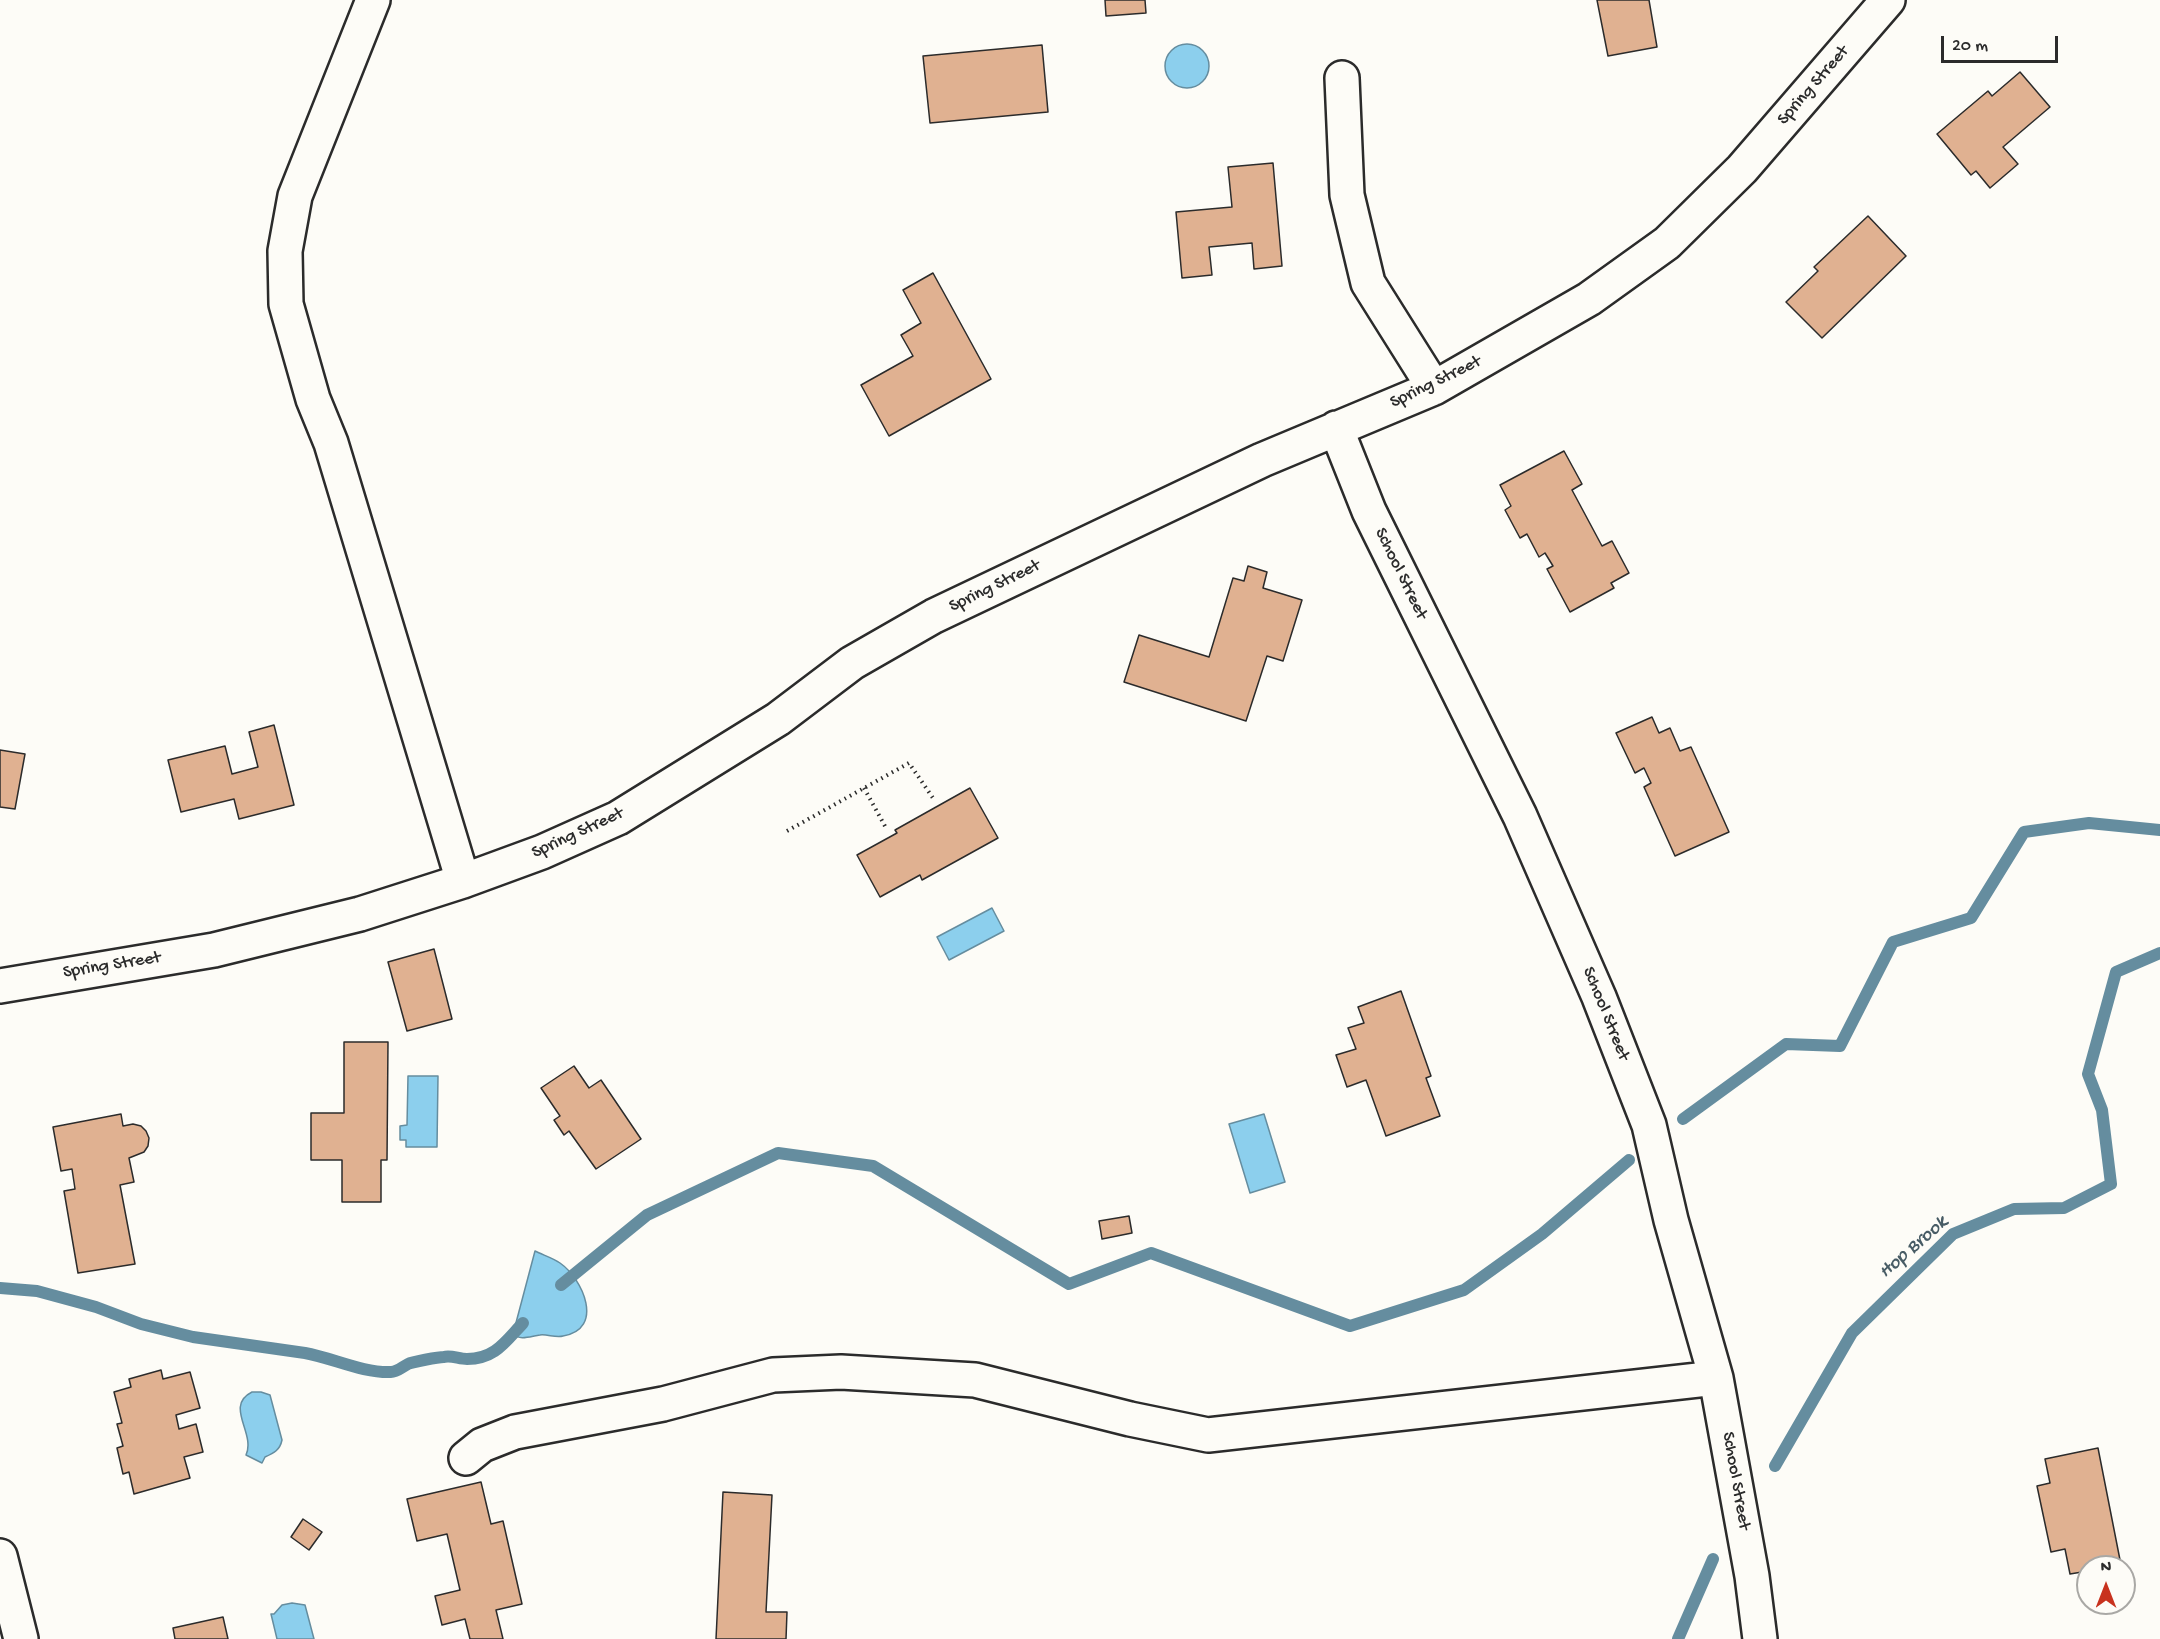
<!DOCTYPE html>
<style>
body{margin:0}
#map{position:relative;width:2160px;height:1639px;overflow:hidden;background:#fdfcf7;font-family:"Gochi Hand",sans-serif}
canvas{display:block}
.north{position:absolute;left:2076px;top:1555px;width:60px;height:60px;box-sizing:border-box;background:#fdfcf7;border:2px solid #a9a8a5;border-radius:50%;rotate:0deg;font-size:16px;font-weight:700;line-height:24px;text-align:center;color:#2b2b2b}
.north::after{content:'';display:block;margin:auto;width:21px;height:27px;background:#c8321e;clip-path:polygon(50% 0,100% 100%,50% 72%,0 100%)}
.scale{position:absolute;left:1941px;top:36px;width:117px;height:27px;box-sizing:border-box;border:3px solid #2b2b2b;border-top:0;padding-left:8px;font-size:18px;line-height:21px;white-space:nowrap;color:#2b2b2b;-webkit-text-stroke:4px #fdfcf7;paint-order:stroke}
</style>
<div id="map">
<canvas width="2160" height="1639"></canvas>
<div class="north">N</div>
<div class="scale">20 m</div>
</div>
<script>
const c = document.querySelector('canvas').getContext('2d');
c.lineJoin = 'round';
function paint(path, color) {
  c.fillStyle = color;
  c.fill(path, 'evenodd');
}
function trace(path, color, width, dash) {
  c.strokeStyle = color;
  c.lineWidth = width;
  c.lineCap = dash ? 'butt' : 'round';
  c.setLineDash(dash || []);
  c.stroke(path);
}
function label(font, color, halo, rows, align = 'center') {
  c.font = font + ' "Gochi Hand",sans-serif';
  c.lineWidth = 5;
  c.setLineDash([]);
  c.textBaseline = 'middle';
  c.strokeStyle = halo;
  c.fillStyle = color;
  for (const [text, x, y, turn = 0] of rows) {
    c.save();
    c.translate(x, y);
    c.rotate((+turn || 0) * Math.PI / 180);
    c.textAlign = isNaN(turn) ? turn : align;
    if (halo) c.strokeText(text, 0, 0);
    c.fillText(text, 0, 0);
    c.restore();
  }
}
const water = new Path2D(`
 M1165 66a22 22 0 1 1 44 0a22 22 0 1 1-44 0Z
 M992,908L1004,931L949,960L937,937Z
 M408,1076H438L437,1147H406V1140H400V1126L407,1125Z
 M1264,1114L1285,1182L1250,1193L1229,1124Z
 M535,1251C543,1255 553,1258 560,1263C583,1279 605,1329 563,1336C556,1338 547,1334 540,1335C531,1336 520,1341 513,1334Z
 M252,1392H261L270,1395L282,1440C280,1450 274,1453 265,1457L262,1463L246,1455C256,1433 224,1406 252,1392Z
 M292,1603L305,1605L314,1639H277L271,1614H274L282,1605Z`);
const stream = new Path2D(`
 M1683,1119L1786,1044L1840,1046L1893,942L1971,918L2024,832L2089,823L2160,830
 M561,1285L647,1215L778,1153L873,1166L1069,1284L1151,1253L1350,1326L1464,1290L1542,1234L1629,1160
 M0,1288L37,1291L96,1307L141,1324L193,1337L305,1353C333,1358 362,1373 391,1372C397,1372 402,1367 408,1364C412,1362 438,1357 444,1357C451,1355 459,1359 467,1359C495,1359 505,1342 523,1323
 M1775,1466L1852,1333L1953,1234L2014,1209L2064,1208L2111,1184L2102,1110L2088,1074L2116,972L2160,953
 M1678,1639L1713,1559`);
const building = new Path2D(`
 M1105,0H1145L1146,13L1106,16Z
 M1597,0H1649L1657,47L1608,56Z
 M1042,45L1048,112L930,123L923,56Z
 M2020,72L2050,107L2003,147L2018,164L1990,188L1976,171L1971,175L1937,134L1988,91L1992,96Z
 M1273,163L1282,266L1254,269L1252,243L1209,247L1212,275L1182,278L1176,212L1232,207L1228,167Z
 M1868,216L1906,256L1822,338L1786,302L1818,271L1814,267Z
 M933,273L991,379L889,436L861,385L913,356L901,335L921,323L903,290Z
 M1564,451L1582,484L1572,490L1602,546L1612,541L1629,573L1611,583L1614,588L1570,612L1547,569L1553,566L1545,553L1539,557L1527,534L1520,538L1505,510L1511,506L1500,485Z
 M1248,566L1267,572L1263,588L1302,600L1283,661L1267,656L1246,721L1124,682L1139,635L1209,657L1233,578L1244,581Z
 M1652,717L1659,733L1670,728L1680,751L1691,747L1729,832L1675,856L1644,787L1651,783L1644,768L1635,773L1616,733Z
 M274,725L294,805L239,819L234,799L181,812L168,760L225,746L232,774L258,767L249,732Z
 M0,750L25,754L15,809L0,807Z
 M970,788L998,838L922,880L920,875L880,897L857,855L897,833L895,830Z
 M434,949L452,1019L407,1031L388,962Z
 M1401,991L1431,1076L1426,1078L1440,1116L1386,1136L1366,1080L1347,1087L1336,1055L1356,1049L1348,1028L1364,1023L1358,1007Z
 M344,1042H388L387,1160H381V1202H342V1160H311V1113H344Z
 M574,1066L589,1088L601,1080L641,1139L596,1169L569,1131L564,1135L554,1120L560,1116L541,1088Z
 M121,1114L123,1126L133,1124L141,1126L146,1131L149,1138L148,1146L144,1152L129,1158L134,1182L120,1185L135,1264L78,1273L64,1191L75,1189L72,1169L61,1171L53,1127Z
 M1129,1216L1132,1233L1102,1239L1099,1221Z
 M161,1370L163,1379L190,1372L200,1408L176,1415L179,1429L196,1424L203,1452L184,1457L190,1478L134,1494L129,1472L123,1474L117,1448L123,1446L117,1424L122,1423L114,1392L131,1387L129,1379Z
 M2098,1448L2121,1565L2088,1567V1571L2070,1574L2065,1549L2051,1552L2037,1486L2050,1483L2045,1459Z
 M481,1482L491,1524L503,1521L522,1604L496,1610L503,1639H470L465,1619L442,1625L435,1596L460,1590L447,1534L417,1541L407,1499Z
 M723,1492L772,1495L766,1612H787L786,1639H716Z
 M303,1519L322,1532L309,1550L291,1537Z
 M223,1617L228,1639H175L173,1628Z`);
const path = new Path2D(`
 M864,788L886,828
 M787,831L909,763L933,798`);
const minor = new Path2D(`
 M373,0L295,196L285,251L286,304L313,399L331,443L463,881
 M1342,78L1347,195L1368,283L1434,388
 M1336,428L1369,511L1520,816L1599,997L1649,1125L1671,1220L1716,1378L1752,1576L1760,1639
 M0,986L214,950L360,914L463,881L542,852L618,818L778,719L852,663L934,616L1262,460L1434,388L1589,299L1667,243L1742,169L1888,0
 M466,1458L482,1445L515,1432L663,1404L773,1375L841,1372L975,1380L1130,1419L1208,1435L1716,1378
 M0,1556L21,1639`);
const streetNames = [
 ["Spring Street",1814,86,-49],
 ["Spring Street",1436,383,-26],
 ["School Street",1400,574,64],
 ["Spring Street",995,587,-26],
 ["Spring Street",578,834,-25],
 ["Spring Street",112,966,-9],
 ["School Street",1605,1014,68],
 ["School Street",1735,1481,80]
];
const waterNames = [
 ["Hop Brook",1914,1248,-41]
];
paint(water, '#8ccfed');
trace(water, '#658d9f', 1.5);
trace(stream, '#658d9f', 12);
paint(building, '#e0b191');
trace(building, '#2b2b2b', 1.5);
trace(minor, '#2b2b2b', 38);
trace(path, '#2b2b2b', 4, [1.5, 4.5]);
trace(minor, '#fdfcf7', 33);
label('18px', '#2b2b2b', '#fdfcf7', streetNames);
label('italic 20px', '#485c65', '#fdfcf7', waterNames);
</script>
